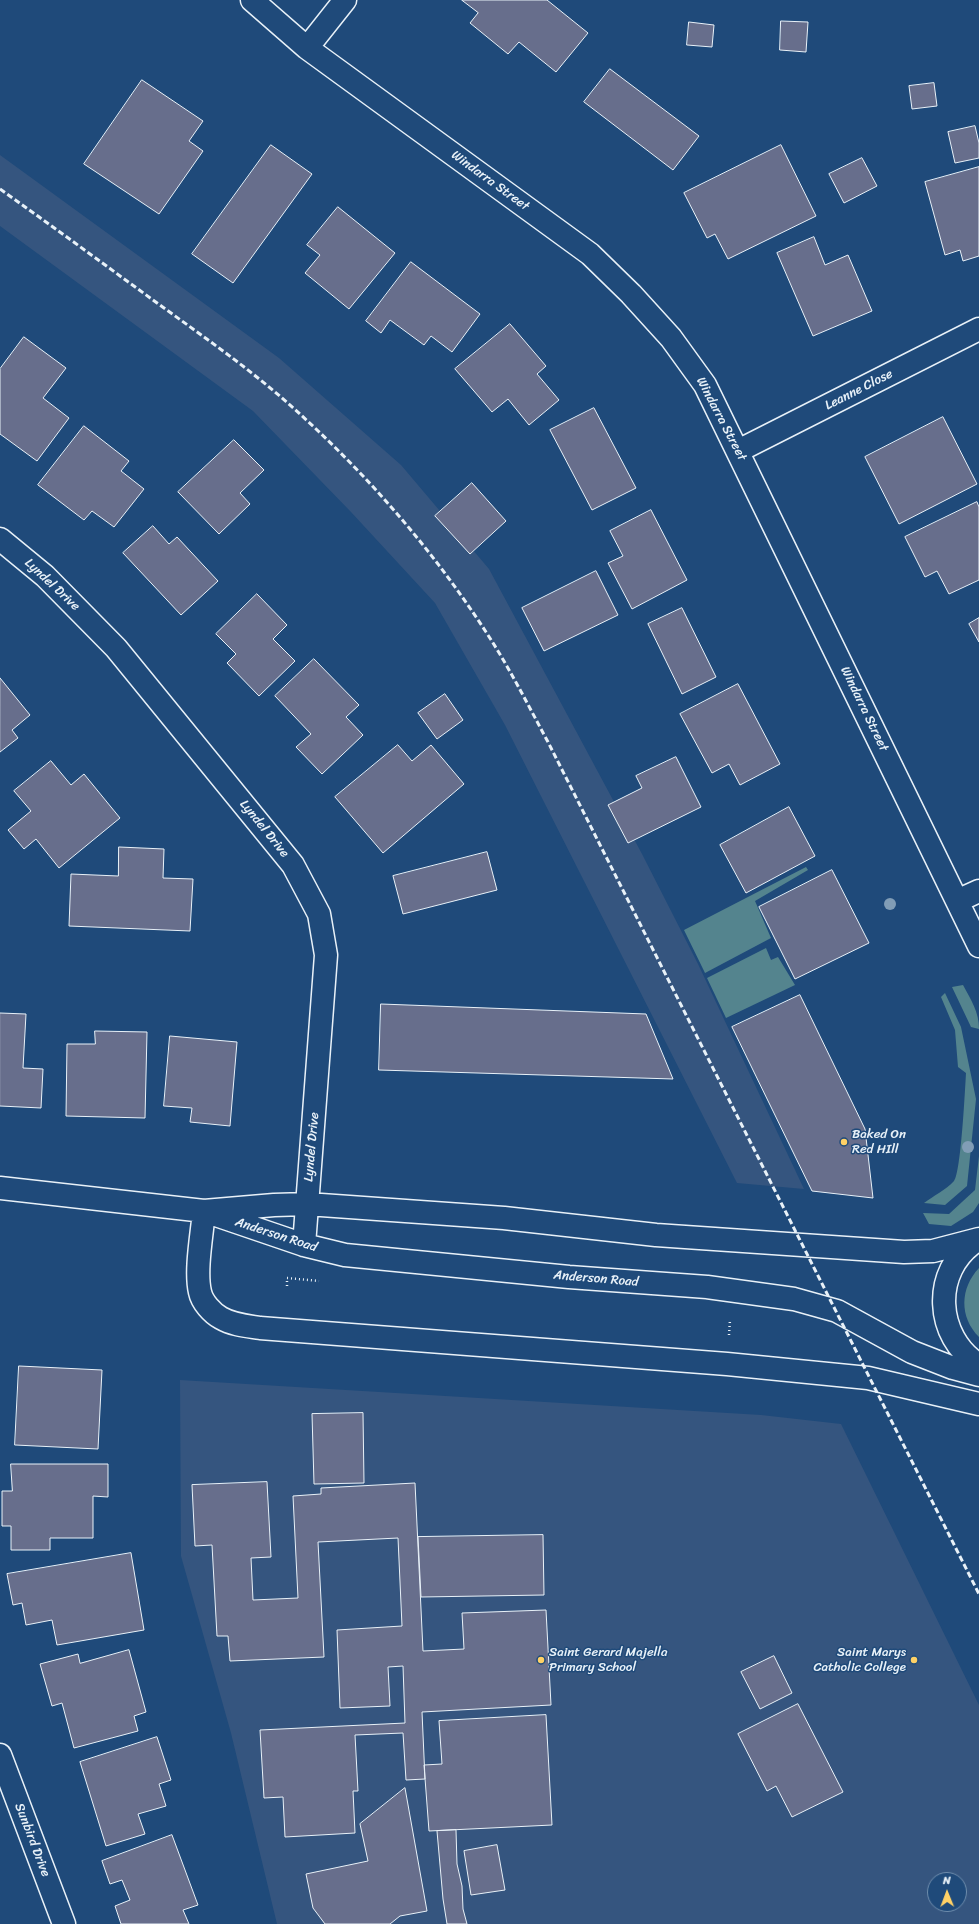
<!DOCTYPE html>
<style>
body{margin:0}
#map{position:relative;width:979px;height:1924px;overflow:hidden;background:#1f4a7a;font-family:Sriracha,sans-serif}
canvas{display:block}
.north{position:absolute;left:927px;top:1872px;width:40px;height:40px;box-sizing:border-box;background:#1f4a7a;border:1px solid #6f8dac;border-radius:50%;rotate:359deg;font-size:11px;font-weight:700;line-height:16px;text-align:center;color:#e8f1f8}
.north::after{content:'';display:block;margin:auto;width:14px;height:18px;background:#ffd166;clip-path:polygon(50% 0,100% 100%,50% 72%,0 100%)}
</style>
<div id="map">
<canvas width="979" height="1924"></canvas>
<div class="north">N</div>
</div>
<script>
const c = document.querySelector('canvas').getContext('2d');
c.lineJoin = 'round';
function paint(path, color) {
  c.fillStyle = color;
  c.fill(path, 'evenodd');
}
function trace(path, color, width, dash) {
  c.strokeStyle = color;
  c.lineWidth = width;
  c.lineCap = dash ? 'butt' : 'round';
  c.setLineDash(dash || []);
  c.stroke(path);
}
function label(font, color, halo, rows, align = 'center') {
  c.font = font + ' Sriracha,sans-serif';
  c.lineWidth = 3;
  c.setLineDash([]);
  c.textBaseline = 'middle';
  c.strokeStyle = halo;
  c.fillStyle = color;
  for (const [text, x, y, turn = 0] of rows) {
    c.save();
    c.translate(x, y);
    c.rotate((+turn || 0) * Math.PI / 180);
    c.textAlign = isNaN(turn) ? turn : align;
    if (halo) c.strokeText(text, 0, 0);
    c.fillText(text, 0, 0);
    c.restore();
  }
}
const built = new Path2D(`
 M0,155L279,358L401,465L489,569L642,854L698,964L804,1189L737,1183L505,725L435,603L351,512L253,411L0,226Z
 M180,1380L761,1415L841,1424L979,1705V1924H277L231,1733L181,1556ZM935,1880H959V1904H935Z`);
const green = new Path2D(`
 M806,867L808,870L755,901L771,938L705,973L684,930Z
 M766,948L771,960L778,957L795,985L726,1018L707,978Z
 M963,985C971,1000 979,1012 979,1029L971,1027L952,987Z
 M945,993L961,1027L976,1099L967,1186L945,1205L924,1203C933,1196 946,1190 954,1181C961,1173 965,1090 966,1073L958,1067L955,1030L941,997Z
 M979,1156V1203L973,1212L951,1226L929,1224L923,1213L949,1214L975,1190Z
 M979,1268V1337C959,1317 960,1288 979,1268Z`);
const building = new Path2D(`
 M462,0H547L588,33L556,72L519,42L508,54L470,23L478,13Z
 M781,21L808,22L806,52L780,50Z
 M689,22L714,25L712,47L687,45Z
 M610,69L699,136L673,170L584,102Z
 M142,80L203,121L189,141L203,151L159,214L84,164Z
 M934,83L937,106L912,109L909,86Z
 M975,126L979,143V158L955,163L948,132Z
 M271,145L312,174L233,283L192,254Z
 M781,145L816,216L728,259L715,234L707,238L684,193Z
 M862,158L877,186L844,203L829,174Z
 M979,167V256L963,261L960,250L945,255L925,182Z
 M338,207L395,253L349,309L305,273L320,255L307,245Z
 M814,237L825,265L848,255L872,311L813,336L777,253Z
 M411,262L480,314L452,352L431,336L424,345L390,320L381,333L366,321Z
 M510,324L546,366L537,374L559,400L529,425L508,399L492,412L455,369Z
 M24,337L66,368L43,398L69,418L37,461L0,434V369Z
 M594,408L636,488L592,510L550,430Z
 M943,417L977,484L899,524L865,457Z
 M84,426L129,461L121,471L144,489L114,527L92,511L84,520L38,485Z
 M234,440L264,470L240,493L250,504L219,534L178,492Z
 M472,483L506,521L470,554L435,516Z
 M977,502L979,507V580L949,594L937,571L925,577L905,537Z
 M651,510L687,580L632,609L608,563L623,556L610,531Z
 M153,526L169,544L177,537L218,581L181,615L123,553Z
 M596,571L618,615L544,651L522,608Z
 M257,594L287,625L273,639L295,661L259,696L227,663L236,654L216,634Z
 M682,608L716,677L682,694L648,624Z
 M979,618V642L969,624Z
 M314,659L359,705L346,717L363,735L322,774L296,747L311,734L275,696Z
 M0,678L30,715L12,730L18,738L0,752Z
 M738,684L780,764L740,785L729,764L712,773L680,714Z
 M445,694L463,720L437,739L418,713Z
 M398,745L412,761L431,745L464,784L383,853L335,797Z
 M676,757L701,807L628,843L608,805L642,788L636,776Z
 M51,761L71,785L84,774L120,818L59,868L36,839L24,849L8,830L31,811L14,791Z
 M789,807L815,856L746,893L720,845Z
 M119,847L164,849L163,878L193,879L190,931L69,926L71,874L118,876Z
 M487,852L497,890L403,914L393,876Z
 M832,870L869,943L795,979L759,907Z
 M800,995L865,1129L873,1198L812,1191L732,1027Z
 M381,1004L646,1014L673,1079L379,1070Z
 M0,1013L26,1014L23,1068L43,1069L41,1108L0,1106Z
 M95,1031L147,1032L145,1118L66,1116L67,1044H95Z
 M170,1036L237,1042L230,1126L190,1122L192,1108L164,1106Z
 M19,1366L102,1370L98,1449L15,1445Z
 M363,1413L364,1483L314,1484L312,1414Z
 M11,1464H108V1497L93,1496V1538H50V1550H11V1526H2V1491H12Z
 M267,1482L271,1557L251,1558L253,1600L298,1598L293,1496L321,1494V1488L415,1483L423,1651L464,1649L462,1613L546,1610L551,1705L422,1712L425,1779L406,1780L403,1733L355,1735L358,1791H353L355,1833L285,1837L283,1797L264,1798L260,1730L405,1723L403,1666L388,1667L390,1706L340,1708L337,1630L402,1626L398,1538L318,1542L324,1657L230,1661L228,1636H217L212,1545L195,1546L192,1485Z
 M543,1535L544,1595L421,1597L418,1537Z
 M131,1553L144,1630L57,1645L52,1620L26,1625L22,1603L13,1605L7,1574Z
 M129,1650L146,1712L134,1716L138,1731L74,1748L62,1703L52,1706L40,1664L78,1654L80,1663Z
 M774,1656L792,1693L760,1709L741,1672Z
 M798,1704L843,1792L792,1817L776,1786L767,1791L738,1734Z
 M546,1715L552,1825L429,1831L424,1765L442,1764L439,1721Z
 M157,1737L171,1780L159,1784L166,1806L138,1814L145,1834L106,1846L80,1762Z
 M405,1788L427,1911L400,1916L390,1924H325L313,1908L306,1874L368,1861L360,1824Z
 M456,1830L457,1864L462,1886L463,1909L467,1924H447L443,1899L437,1831Z
 M172,1835L198,1905L183,1910L189,1924H121L115,1906L130,1900L122,1880L110,1884L102,1861Z
 M497,1845L505,1890L471,1895L464,1851Z`);
const path = new Path2D(`
 M287,1286V1278L319,1281
 M729,1335L730,1320`);
const minor = new Path2D(`
 M252,0L307,48L590,254L631,294L671,338L705,385L979,946
 M307,48L345,0
 M738,451L979,329
 M0,539L45,576L116,648L293,865L319,914L326,955L304,1245
 M957,901L979,891
 M0,1188L204,1211L274,1205L307,1204L504,1218L656,1235L904,1252L933,1251L979,1239
 M204,1211C202,1234 195,1271 200,1292C202,1302 212,1313 221,1318C233,1325 247,1326 260,1328L727,1364L868,1378L979,1404
 M210,1213L304,1245L345,1255L569,1277L707,1287L794,1299L837,1311L912,1352L953,1368L979,1375
 M976,1241C931,1271 935,1337 979,1365
 M0,1755L64,1924`);
const rail = new Path2D(`
 M0,189C55,228 109,268 164,308C211,342 258,375 301,415C371,479 434,552 486,632C509,667 528,705 548,742L979,1594`);
const trees = [
 [890,904],
 [968,1147]
];
const markers = [
 [844,1142,4,"#ffd166"],
 [541,1660,4,"#ffd166"],
 [914,1660,4,"#ffd166"]
];
const streetNames = [
 ["Windarra Street",490,181,36],
 ["Leanne Close",859,390,-27],
 ["Windarra Street",721,419,62],
 ["Lyndel Drive",52,585,43],
 ["Windarra Street",864,709,64],
 ["Lyndel Drive",264,829,51],
 ["Lyndel Drive",312,1147,-85],
 ["Anderson Road",276,1235,18],
 ["Anderson Road",596,1279,5],
 ["Sunbird Drive",32,1840,69]
];
const poiNames = [
 ["Baked On",852,1135],
 ["Red HIll",852,1150],
 ["Saint Gerard Majella",549,1653],
 ["Primary School",549,1668],
 ["Saint Marys",906,1653,"right"],
 ["Catholic College",906,1668,"right"]
];
paint(built, '#35557f');
paint(green, '#54848e');
paint(building, '#676e8c');
trace(building, '#e8f1f8', 1);
trace(minor, '#e8f1f8', 25);
trace(path, '#e8f1f8', 2.5, [1, 3]);
trace(minor, '#1f4a7a', 22);
trace(rail, '#e8f1f8', 3, [6, 3]);
c.fillStyle = '#819db6';
for (const [x, y] of trees) {
  c.beginPath();
  c.arc(x, y, 6, 0, 2 * Math.PI);
  c.fill();
}
for (const [x, y, r, color] of markers) {
  const dot = new Path2D();
  dot.arc(x, y, r, 0, 2 * Math.PI);
  c.fillStyle = color;
  c.fill(dot);
  trace(dot, '#1f4a7a', 1.5);
}
label('13px', '#e8f1f8', '#1f4a7a', streetNames);
label('13px', '#e8f1f8', '#1f4a7a', poiNames, 'left');
</script>
